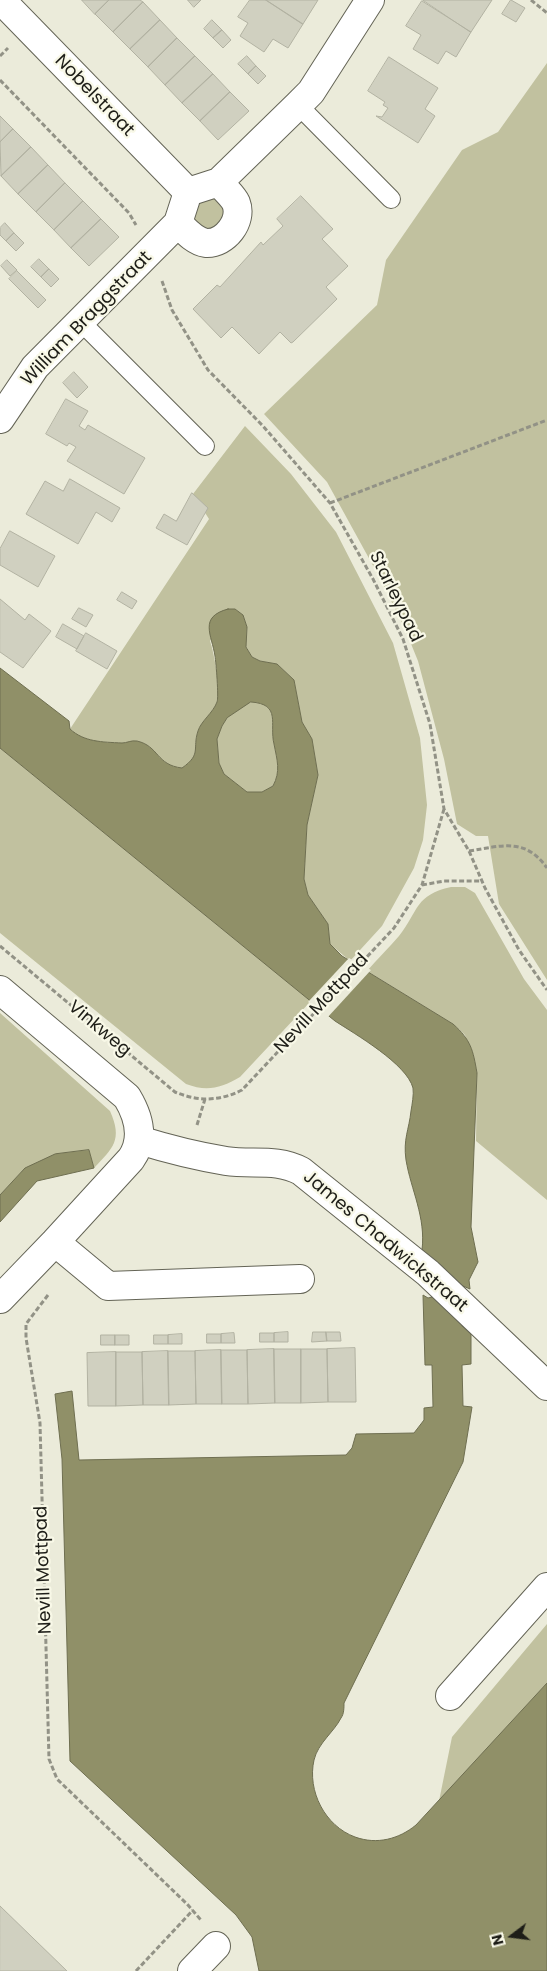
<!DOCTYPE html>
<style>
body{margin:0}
#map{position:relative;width:547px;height:1971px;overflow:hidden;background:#ebebda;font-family:Poppins,sans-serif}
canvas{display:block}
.north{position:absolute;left:487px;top:1911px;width:50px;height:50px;-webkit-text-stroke:4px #f8f8e7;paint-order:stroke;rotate:255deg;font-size:14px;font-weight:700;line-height:20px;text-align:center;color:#1d1d17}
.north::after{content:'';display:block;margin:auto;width:18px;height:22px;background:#1d1d17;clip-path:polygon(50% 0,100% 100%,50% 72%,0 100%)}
</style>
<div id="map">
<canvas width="547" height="1971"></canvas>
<div class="north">N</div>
</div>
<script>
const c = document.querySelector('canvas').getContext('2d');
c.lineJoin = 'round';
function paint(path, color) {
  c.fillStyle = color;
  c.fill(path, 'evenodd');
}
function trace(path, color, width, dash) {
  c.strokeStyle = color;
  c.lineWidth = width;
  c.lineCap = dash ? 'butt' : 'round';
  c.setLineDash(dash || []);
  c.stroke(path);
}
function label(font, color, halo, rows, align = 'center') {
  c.font = font + ' Poppins,sans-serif';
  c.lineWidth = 4.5;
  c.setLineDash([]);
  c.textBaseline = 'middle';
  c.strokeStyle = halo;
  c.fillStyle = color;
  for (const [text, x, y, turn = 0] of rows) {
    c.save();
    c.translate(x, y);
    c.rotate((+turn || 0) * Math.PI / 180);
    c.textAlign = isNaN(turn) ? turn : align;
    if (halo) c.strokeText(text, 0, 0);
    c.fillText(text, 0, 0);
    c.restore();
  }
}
const green = new Path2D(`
 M547,63V980L499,904L488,836H476L457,824L444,759L418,661L405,629L382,582L327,482L264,414L377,305L386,260L462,150L498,132Z
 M217,197L228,214L211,233L194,223L192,213L201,199Z
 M245,426L291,474L336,532L393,643L420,738L427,805L423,840L414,868L382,926L350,961L330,944L328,924L308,895L304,879L307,825L318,775L312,739L302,722L294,680L277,664L260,661L252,657L246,646L247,627L243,615L235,609L210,641C214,652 221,691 217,702C213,713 201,721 198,731C192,749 202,754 182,768C156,765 159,746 137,741C131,740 127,743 122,743C110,742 94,742 82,739C78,737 74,732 70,729L209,519L193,494Z
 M251,702C282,703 269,724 274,744C277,760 281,771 273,786L262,792H247L224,774L219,763L217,739L222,726L227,718Z
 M0,748L311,1001L240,1077C221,1088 207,1092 186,1084L0,933Z
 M451,887H465L475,893L524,979L547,1010V1200L476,1141L477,1073L465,1035L453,1024L367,971C377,959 389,948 399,936C419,910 415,895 451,887Z
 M0,1013L110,1111C123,1140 113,1148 94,1168L89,1150L25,1168L0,1195Z
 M547,1624V1683L439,1801L452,1737Z`);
const water = new Path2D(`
 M228,609H235L243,615L247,627L246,647L252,657L260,661L277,664L294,680L302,722L312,739L318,775L307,825L304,879L308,895L328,924L330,944L342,956L453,1024C471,1040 473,1050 477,1073L471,1227L478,1262L469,1280L470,1289L463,1286L462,1326L471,1334V1364L462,1365L463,1406L472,1407L463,1462L344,1703C344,1708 344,1714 341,1718C334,1732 318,1743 314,1760C307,1791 325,1826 355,1837C377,1845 399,1839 416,1825L547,1683V1971H259L252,1937L236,1915L70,1761L62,1459L55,1394L72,1391L79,1460L346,1455L352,1448L356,1434L414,1433L424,1420V1408L433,1407L432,1365H425L423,1295L428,1298L432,1297L431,1257L422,1250C426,1217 411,1190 406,1160C403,1139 409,1130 411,1111C412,1105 414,1094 413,1088C407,1064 355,1034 335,1021L0,748V668L69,721L70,729C84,742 102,742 122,743C127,743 131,740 137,741C159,746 156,765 182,768C202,754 192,749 198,731C201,721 213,713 217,702C219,698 216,662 215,656C212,635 198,617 228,609ZM251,702C282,704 269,724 274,744C277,760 281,771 273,786L262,792H247L224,774L219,763L217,739L222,726L227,718Z
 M89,1150L94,1168L37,1181L0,1222V1195L25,1168L55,1154Z`);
const pier = new Path2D(`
 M349,958L371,970L327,1018L308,1002Z`);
const building = new Path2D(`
 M82,0H109L95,14Z
 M109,0H140L143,2L113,32L95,14Z
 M188,0H201L194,7Z
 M250,0H266L303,24L288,48L273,39L264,52L240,36L248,23L238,17Z
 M266,0H318L303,24Z
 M423,0H492L471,32Z
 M511,0L525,8L516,22L502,14Z
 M422,1L471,32L456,57L446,51L438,64L413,49L421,35L406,26Z
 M143,2L160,20L130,49L113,32Z
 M160,20L177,38L148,67L130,49Z
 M212,20L222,30L213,38L204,29Z
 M222,30L231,40L223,48L213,38Z
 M177,38L195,56L165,85L148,67Z
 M195,56L213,74L182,103L165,85Z
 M247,56L256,66L248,74L238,64Z
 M389,57L438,88L425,109L435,116L418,143L376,116L382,117L388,108L383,105L385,102L368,91Z
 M256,66L266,76L258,84L248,74Z
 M213,74L230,92L200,121L182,103Z
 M230,92L249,111L218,140L200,121Z
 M0,116L13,129L0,142Z
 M13,129L31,147L1,176L0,142Z
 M31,147L48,165L18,194L1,176Z
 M48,165L65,183L36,212L18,194Z
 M65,183L83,201L54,230L36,212Z
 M301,196L333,229L322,239L348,266L326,287L337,299L293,342L291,343L280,332L259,354L232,327L221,338L193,309L217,285L220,287L261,242L263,245L283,226L277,219Z
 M83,201L101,219L71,248L54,230Z
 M101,219L119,237L89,266L71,248Z
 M5,223L14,233L6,241L0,235V228Z
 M14,233L24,243L16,251L6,241Z
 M39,259L49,269L41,277L31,267Z
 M7,260L17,270L10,276L1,266Z
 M49,269L59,279L51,287L41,277Z
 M17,271L46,300L38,308L9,279Z
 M74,372L88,387L77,398L63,383Z
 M66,399L88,411L79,426L85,430L88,425L145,458L124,494L67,461L76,447L69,443L67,446L46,434Z
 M70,479L120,508L112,522L96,512L78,544L26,514L45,481L63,491Z
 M192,493L208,508L187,545L156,528L164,514L176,521Z
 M10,531L55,556L38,587L0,565V549Z
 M122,592L137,601L132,609L117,600Z
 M0,599L25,620L29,614L51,631L23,668L0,652Z
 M79,608L93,615L86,627L72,619Z
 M63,624L84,636L77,649L56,637Z
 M86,633L117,651L107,669L76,651Z
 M288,1332V1342H274V1333Z
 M313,1332H326L327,1341L312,1342Z
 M326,1332H340L341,1341H327Z
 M234,1333L235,1343H221V1334Z
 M260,1333H274V1342H260Z
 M182,1334V1344H168V1335Z
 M207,1334H221V1343H207Z
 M101,1335H115V1345H101Z
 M115,1335H129V1345H115Z
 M154,1335H168V1344H154Z
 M355,1348L356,1402H328L327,1349Z
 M274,1349H301V1403H275Z
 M274,1349L275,1403L248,1404L247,1350Z
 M301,1349H327L328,1402L301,1403Z
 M221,1350L222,1404H196L195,1351Z
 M221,1350H247L248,1404H222Z
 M168,1351L169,1405H143L142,1352Z
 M168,1351H195L196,1404L169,1405Z
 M116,1352V1406H88L87,1353Z
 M116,1352H142L143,1405L116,1406Z
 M0,1906L67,1971H0Z`);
const path = new Path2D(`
 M531,0L547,13
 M0,56L8,48
 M0,80L129,213L136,225
 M162,281L172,310L208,370L263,426L330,503L373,579L403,639L430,724L444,809L469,851L485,888L519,950L547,990
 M330,503L547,420
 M469,851C502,846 525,837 547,868
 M422,885L444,881H481
 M0,946L175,1092C199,1102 220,1101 242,1090L394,928L422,885L444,809
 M197,1125L205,1099
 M48,1295L26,1324V1338L40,1423L49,1759L57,1779L187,1904L201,1920
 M136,1971L193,1910`);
const service = new Path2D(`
 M298,105L391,199
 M81,322L205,446`);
const minor = new Path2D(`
 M1,0L188,192
 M178,223C186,231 194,241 206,243C225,244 243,221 236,203C233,196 224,189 219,182
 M0,419L35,367L178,223L188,192L219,182L298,105L311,92L370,0
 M0,990L127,1097C139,1117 145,1139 131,1159L55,1242L0,1299
 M139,1140C168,1149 196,1156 226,1161C253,1165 276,1158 301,1171L428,1273L547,1386
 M55,1242L108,1286L300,1279
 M450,1696L547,1587
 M192,1971L216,1946`);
const streetNames = [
 ["Nobelstraat",94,96,46],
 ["William Braggstraat",87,319,-46],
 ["Starleypad",395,597,64],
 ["Nevill Mottpad",322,1004,-47],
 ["Vinkweg",99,1029,40],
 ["James Chadwickstraat",385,1242,40],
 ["Nevill Mottpad",44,1570,-92]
];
paint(green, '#c1c19f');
paint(water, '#909068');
trace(water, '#6e6e50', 1);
paint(pier, '#ebebda');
paint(building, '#d0d0c0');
trace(building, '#b2b2a2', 1);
trace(service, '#646456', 20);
trace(minor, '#646456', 30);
trace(path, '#929286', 3, [5, 2.5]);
trace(service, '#fff', 18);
trace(minor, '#fff', 28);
label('18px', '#1d1d17', '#f8f8e7', streetNames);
</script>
